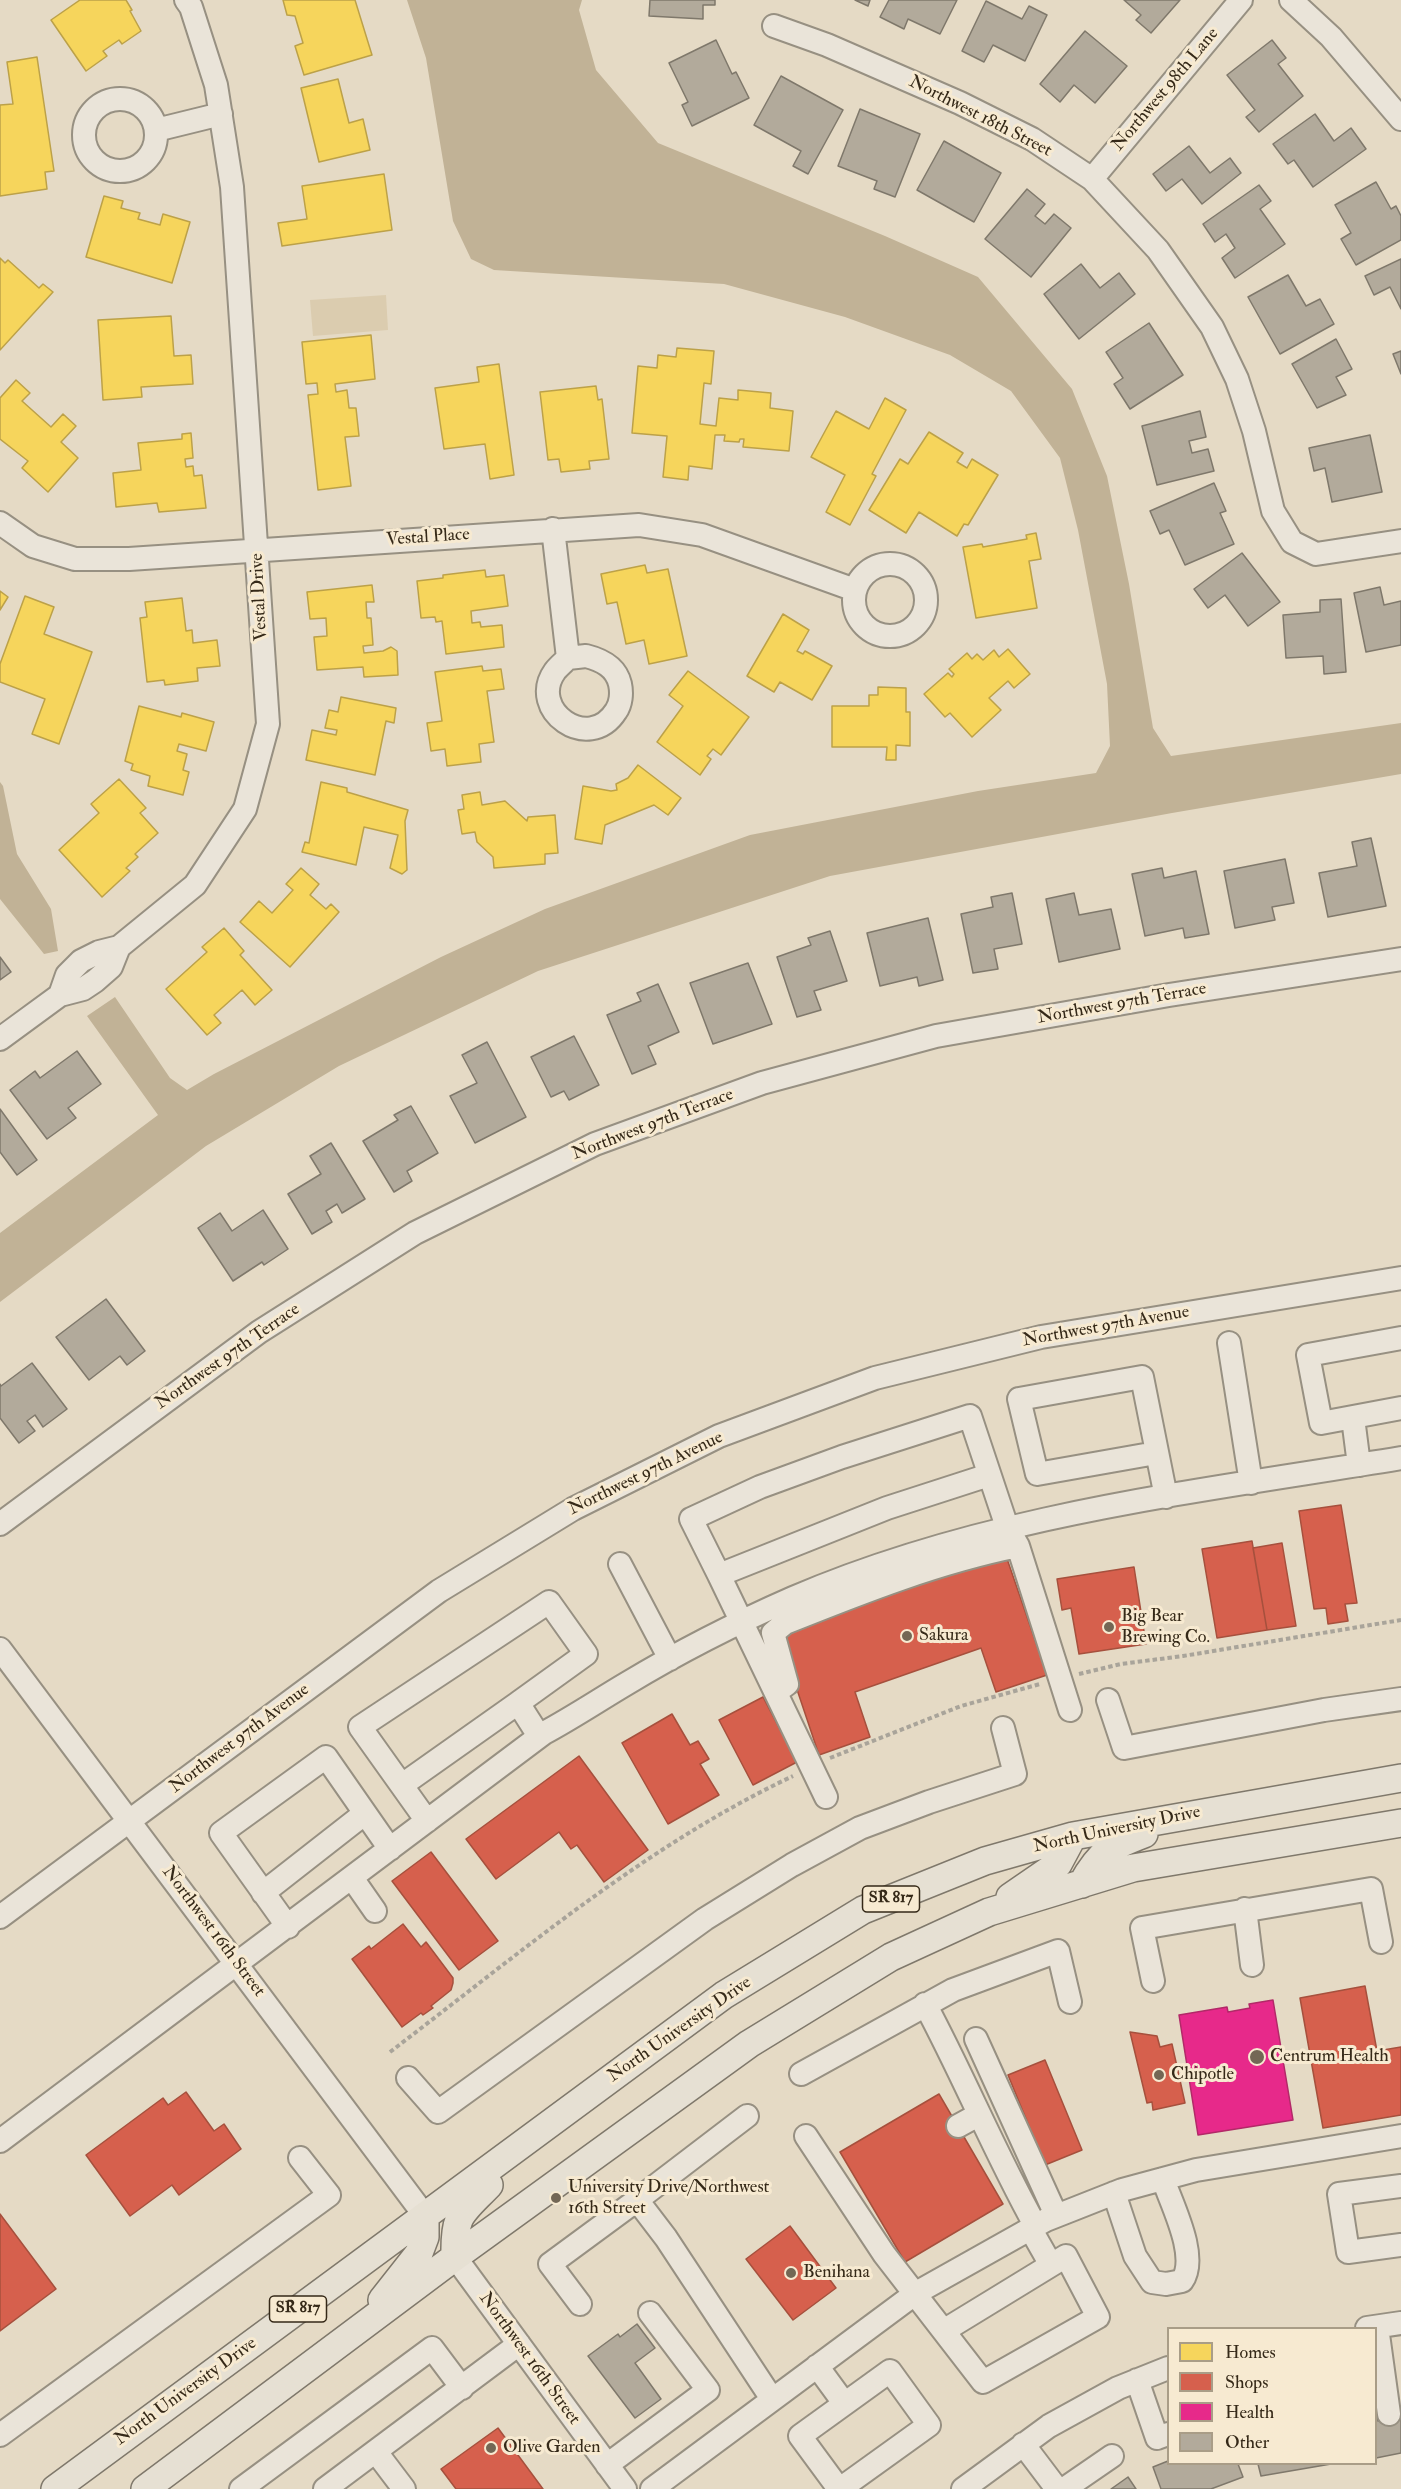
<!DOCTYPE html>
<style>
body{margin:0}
#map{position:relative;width:1401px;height:2489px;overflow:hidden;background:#e5dac5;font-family:"IM FELL Double Pica",serif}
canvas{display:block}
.legend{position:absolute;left:1167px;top:2327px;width:210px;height:138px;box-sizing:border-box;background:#f7ead1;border:2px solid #a99d87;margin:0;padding:8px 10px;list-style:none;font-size:18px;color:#352918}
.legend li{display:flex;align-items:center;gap:12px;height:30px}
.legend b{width:30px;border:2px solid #a99d87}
</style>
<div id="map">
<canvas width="1401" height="2489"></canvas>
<ul class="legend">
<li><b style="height:16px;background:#f6d55c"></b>Homes</li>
<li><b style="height:16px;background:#d6604d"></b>Shops</li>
<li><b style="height:16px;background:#e7298a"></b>Health</li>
<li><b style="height:16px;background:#b2aa9b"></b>Other</li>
</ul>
</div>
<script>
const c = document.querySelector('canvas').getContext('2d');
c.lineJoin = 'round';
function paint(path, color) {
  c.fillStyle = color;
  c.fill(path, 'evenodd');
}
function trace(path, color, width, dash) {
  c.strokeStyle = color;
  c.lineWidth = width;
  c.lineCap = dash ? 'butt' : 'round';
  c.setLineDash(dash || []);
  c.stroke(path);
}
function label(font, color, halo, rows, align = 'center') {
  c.font = font + ' "IM FELL Double Pica",serif';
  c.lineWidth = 6;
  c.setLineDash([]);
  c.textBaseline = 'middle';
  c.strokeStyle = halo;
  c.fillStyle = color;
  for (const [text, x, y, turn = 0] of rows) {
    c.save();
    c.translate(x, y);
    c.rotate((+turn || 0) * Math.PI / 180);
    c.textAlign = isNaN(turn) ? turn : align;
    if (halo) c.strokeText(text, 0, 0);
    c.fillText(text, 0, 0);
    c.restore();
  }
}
const green = new Path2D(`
 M386,295L388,330L313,336L310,300Z`);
const water = new Path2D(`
 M407,0H582L579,10L596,70L658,143L885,236L978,277L1072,389L1107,476L1129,584L1153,728L1171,756L1401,723V774L1172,813L830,876L538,971L339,1066L206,1146L0,1302V1233L158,1115L87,1016L115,997L170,1078L187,1090L214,1074L441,957L545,909L750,835L978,791L1096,773L1110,746L1107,684L1078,530L1060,458L1011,391L950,355L845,317L724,284L494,270L471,259L453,221L426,58Z
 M0,782L3,786L17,854L51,909L58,951L44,954L0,899Z`);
const homes = new Path2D(`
 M80,0H126L132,10L130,11L141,31L122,44L119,40L103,51L107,56L86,71L51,20Z
 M283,0H355L372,55L304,75L295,46L303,43L295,16L287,15Z
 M37,57L54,171L45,172L47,189L0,196V105L13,104L7,62Z
 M338,79L349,123L363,119L370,150L319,162L301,88Z
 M384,174L392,230L282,246L278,223L307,219L302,186Z
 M104,196L123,201L121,208L140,213L138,219L160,225L163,214L190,222L172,283L86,257Z
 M0,258L5,263L8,260L39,288L43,284L53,292L0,350Z
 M171,316L174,356L191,355L193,384L141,387L142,397L103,400L98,320Z
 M371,335L375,379L335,384L336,392L347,390L349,408H356L359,436L345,437L351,486L318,490L308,395L318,394L317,383L306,384L302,342Z
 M677,348L714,351L711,384L704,383L700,424L716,426L719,398L738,400V390L771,393L770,408L793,411L789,451L743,447L744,439H740L739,442L724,441L725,435H715L712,469L689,466L688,480L663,477L667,436L632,433L638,366L657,368L658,355L676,357Z
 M499,364L514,475L490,479L485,444L444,449L435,388L479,382L477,367Z
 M16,380L30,393L22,401L51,427L63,414L76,426L61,442L78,458L48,492L22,468L28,461L0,439V398Z
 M596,386L598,400L602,399L609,459L589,461L590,469L561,472L559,459L548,460L540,392Z
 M885,398L906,410L872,474L876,476L850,525L826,512L845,475L811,457L836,411L869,429Z
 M929,432L963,453L957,462L967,468L972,459L998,475L968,525L964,524L957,536L919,512L906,533L869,510L900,459L908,464Z
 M191,433L193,458L185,459L186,467L193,466L194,476L202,475L206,508L159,512L157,503L116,507L113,473L141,470L138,443L182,439V434Z
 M1036,533L1041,559L1029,561L1037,608L976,618L963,547L982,544L983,547L1027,539L1026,535Z
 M645,565L647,573L668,569L687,656L649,664L644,640L626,644L617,602L607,604L601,574Z
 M485,570L486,577L504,575L508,606L471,611L472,623L480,622L481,627L502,625L504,647L446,654L442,621L436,622L435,617L421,618L417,581L443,578V575Z
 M372,585L374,602H366L367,618H371L373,645L363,646L364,653L383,651L391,647L397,651L398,675L364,677L363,667L317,670L314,637L327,636L326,618L310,619L307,592Z
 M0,591L8,597L0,610Z
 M25,596L54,607L44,634L92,652L59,744L32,734L45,699L0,682V664Z
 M182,598L186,631L192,630L193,643L217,640L220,666L197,668L198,681L165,685L164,680L147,682L140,618L147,617L145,602Z
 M783,614L809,630L797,651L803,654L805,651L832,666L812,700L780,682L774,692L747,676Z
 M1008,649L1030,674L1014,688L1008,681L989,698L1001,710L972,737L950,713L945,717L924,694L948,673L952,677L954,674L949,669L967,653L972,659L977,654L983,660L994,650L999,657Z
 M482,666L483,671L501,669L504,689L487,691L494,742L479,744L481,762L447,766L445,749L431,751L427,723L442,721L435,672Z
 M688,671L749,717L721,755L713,749L707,756L711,759L700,775L657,742L683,706L669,695Z
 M878,687L906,688V712H910V746L896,745V760H886L887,747H832V706H869V695H878Z
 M341,697L396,708L394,723L386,721L375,775L306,760L312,730L336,735L337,730L325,728L329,710L338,712Z
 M139,706L181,717L182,713L214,722L206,751L179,744L177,751L187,754L183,770L189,772L183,795L148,786L150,776L131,770L133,764L125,761Z
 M638,765L681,798L668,815L654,805L605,825L602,844L575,839L583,786L611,791L617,790L616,784L628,778Z
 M119,779L146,808L140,813L158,833L135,854L138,857L126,868L130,871L102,897L59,850L99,813L91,804Z
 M321,782L347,788V792L408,810L405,821L407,870L402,874L390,868L398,835L364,827L356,865L302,852L305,842L309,843Z
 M480,792L482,805L505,801L527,821L528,817L555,815L558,853L545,854V864L494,868L493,857L477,842L475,832L462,834L458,810L464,809L462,795Z
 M301,868L319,884L310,895L326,909L331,904L339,912L290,967L240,922L259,901L272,913L293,890L286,884Z
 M224,928L244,951L240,955L272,990L255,1005L242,990L214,1015L221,1023L207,1035L166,989L207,952L202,947Z`);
const shops = new Path2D(`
 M1341,1505L1357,1603L1345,1604L1348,1621L1328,1624L1326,1608L1314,1609L1299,1511Z
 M1252,1541L1267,1630L1217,1638L1202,1549Z
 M1282,1543L1296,1626L1267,1630L1253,1548Z
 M1004,1550L1047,1675L996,1692L981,1648L855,1692L870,1737L819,1755L778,1633Z
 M1134,1567L1146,1644L1079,1654L1071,1608L1062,1610L1057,1579Z
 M763,1697L797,1762L753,1785L719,1720Z
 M672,1714L690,1745L698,1741L709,1759L700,1764L719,1795L668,1824L622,1743Z
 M579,1756L648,1850L604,1882L577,1845L571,1849L559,1832L496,1879L466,1839Z
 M431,1852L498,1941L459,1970L392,1881Z
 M403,1924L421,1947L426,1942L453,1978V1983L451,1990L431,2006L433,2008L423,2015L421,2013L402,2027L352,1959L369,1946L371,1949Z
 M1365,1986L1377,2051L1401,2047V2115L1323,2128L1300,1998Z
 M1130,2032L1157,2036L1160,2047L1172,2044L1185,2103L1153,2110L1152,2102L1147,2103Z
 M1045,2060L1082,2150L1045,2165L1008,2075Z
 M186,2092L214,2131L224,2124L241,2149L179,2195L172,2185L130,2216L86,2155L163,2098L168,2105Z
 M939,2094L1003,2204L905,2262L840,2152Z
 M0,2214L56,2289L0,2331Z
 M790,2226L836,2288L793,2320L746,2259Z
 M498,2428L543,2489H456L441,2469Z`);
const health = new Path2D(`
 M1273,2000L1293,2120L1198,2135L1179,2015L1227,2007L1228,2012L1250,2008L1249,2004Z`);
const building = new Path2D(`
 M650,0H715V5H703V19L649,16Z
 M855,0H870L868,6Z
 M889,0H957L940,34L908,19L904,29L880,17Z
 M1124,0H1180L1151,33L1136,20L1141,15Z
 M986,1L1022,19L1029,6L1047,15L1025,61L993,45L984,62L962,51Z
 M1085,31L1127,66L1095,103L1074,85L1060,102L1040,84Z
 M716,40L732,74L736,72L749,98L692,126L682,105L688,102L669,63Z
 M1272,40L1286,58L1278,64L1303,96L1259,132L1246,117L1255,110L1227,75Z
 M781,76L843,110L808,174L793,166L801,151L754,125Z
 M860,109L920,134L895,197L874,189L877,181L838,166Z
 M1315,114L1334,141L1351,128L1366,149L1313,187L1294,160L1288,164L1273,144Z
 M944,141L1001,173L974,222L917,190Z
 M1189,146L1210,173L1230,158L1241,173L1202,204L1182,179L1166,191L1153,174Z
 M1376,182L1391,209L1396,206L1401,216V240L1356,265L1341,239L1351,233L1335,205Z
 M1259,185L1271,201L1260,209L1285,244L1235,278L1222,258L1235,248L1226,234L1215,242L1203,224Z
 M1027,189L1045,204L1035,216L1045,224L1054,214L1071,228L1031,277L985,239Z
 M1401,259V309L1390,287L1374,295L1365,276Z
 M1081,264L1100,288L1119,273L1135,294L1079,339L1044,294Z
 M1288,275L1306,306L1320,299L1334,324L1280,354L1248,297Z
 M1149,323L1183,375L1130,409L1114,384L1123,378L1106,352Z
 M1336,339L1352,369L1336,377L1346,395L1317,408L1292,364Z
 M1401,351V374L1393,354Z
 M1200,411L1206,437L1189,441L1192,453L1208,449L1214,471L1157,485L1142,426Z
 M1370,435L1382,492L1332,502L1325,468L1314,471L1309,448Z
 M1214,483L1226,511L1220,513L1234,544L1185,565L1169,530L1160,534L1150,511Z
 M1242,553L1280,602L1248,626L1225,595L1208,608L1194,589Z
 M1380,587L1384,605L1401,601V645L1366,652L1354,593Z
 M1341,599L1346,672L1324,674L1323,656L1286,658L1283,615L1320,612V600Z
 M1371,838L1386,906L1328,917L1319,873L1357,866L1352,842Z
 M1285,859L1294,903L1272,907L1275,920L1235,928L1224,871Z
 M1162,868L1164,878L1196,871L1209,934L1185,938L1183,928L1145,936L1132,874Z
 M1012,893L1022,944L994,949L998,969L973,973L961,914L993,907L991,897Z
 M1074,893L1079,915L1111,909L1120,949L1059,962L1046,899Z
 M928,918L943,980L919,986L917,977L880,986L867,933Z
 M830,931L847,981L814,991L821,1010L797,1017L777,957L811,945L808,938Z
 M0,957L11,972L0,980Z
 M748,963L772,1024L713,1044L690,983Z
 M658,984L679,1032L648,1046L656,1064L632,1074L607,1015L641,1001L637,993Z
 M574,1036L599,1085L569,1100L564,1091L551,1097L531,1057Z
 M487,1042L526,1117L475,1143L450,1096L477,1083L462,1055Z
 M77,1051L101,1084L68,1108L76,1118L47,1139L10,1090L35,1071L40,1078Z
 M411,1106L438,1153L407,1171L412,1181L394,1192L363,1141L398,1120L394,1115Z
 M0,1109L37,1160L17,1175L0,1152Z
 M331,1143L365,1199L342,1213L337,1204L326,1211L332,1222L312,1234L288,1194L321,1174L310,1156Z
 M263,1210L288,1249L264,1265L262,1262L233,1281L198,1228L220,1213L232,1231Z
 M106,1299L145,1351L127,1365L120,1356L89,1380L56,1337Z
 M32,1363L67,1409L43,1427L35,1415L27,1421L35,1431L19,1443L0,1418V1384L1,1386Z
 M637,2324L655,2348L635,2363L661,2399L635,2418L588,2356L618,2334L620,2337Z
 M1376,2413L1378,2421L1401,2417V2414V2453L1376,2458Z
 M1168,2461V2464H1238L1243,2477L1211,2489H1161L1153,2467Z
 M1258,2464H1331L1261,2476Z
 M1128,2477L1136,2489H1111Z`);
const path = new Path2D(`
 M1079,1674L1121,1664L1183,1656L1401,1620
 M830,1758L961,1706L1040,1684
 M390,2052C519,1954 645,1846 793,1776`);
const minor = new Path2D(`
 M1291,0L1331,37L1401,119
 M774,26L827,45L960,103L1032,139L1092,179L1158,250L1212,327L1237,379L1254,431L1273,511L1292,542L1316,554L1401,541
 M84 135a36 36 0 1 1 72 0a36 36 0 1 1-72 0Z
 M156,130L221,114
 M1092,179L1241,0
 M0,523L33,546L75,559H129L639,525L702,535L855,590
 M553,529L568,658
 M854 600a36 36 0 1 1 72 0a36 36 0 1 1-72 0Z
 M586,656C602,660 616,667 620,684C622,693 621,704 616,711C589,754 527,710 555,671C559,666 564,662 568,658Z
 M60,995L67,975L81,961L99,952L119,947L195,885L245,809L268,724L232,187L216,85L191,7L186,0
 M0,1039L60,995L83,989L95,981L111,967L119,947
 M1401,1338L1308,1355L1321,1423L1401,1408
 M1229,1343L1251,1483
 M1353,1418L1359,1465
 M1156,1453L1037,1474L1019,1399L1142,1377L1166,1497
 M989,1475L887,1508L719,1575L691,1519L760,1487L842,1457L970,1416L1007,1527L1018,1546
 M0,1524L259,1332L415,1233L595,1144L762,1083L936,1036L1169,995L1401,959
 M620,1564L670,1659
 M719,1575L826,1797
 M0,1649L425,2216
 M776,1692L787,1684L773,1633L785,1623C860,1593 938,1562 1018,1546L1070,1710
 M1108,1700L1124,1748L1324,1710L1401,1699
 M402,1785L518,1703
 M427,1821L360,1727L549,1602L586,1654L518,1703L539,1736
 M352,1878L375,1911
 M263,1893L364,1814
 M1245,1909L1252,1965
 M0,1917L439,1591L573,1509L719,1436L875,1378L1041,1337L1401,1278
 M288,1927L221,1833L326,1757L390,1849
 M1153,1981L1142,1928L1371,1889L1381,1942
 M925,2004C964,2077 995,2153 1035,2225
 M976,2039L1056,2215
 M801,2074L953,1990L1058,1951L1070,2002
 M408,2078L438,2112L705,1919L792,1865L860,1828L929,1802L1015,1774L1003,1728
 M747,2116L637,2200L666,2238L772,2399
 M958,2126L978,2115
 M806,2136L884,2254L983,2382L1098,2317L1066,2256L945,2330
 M0,2141L544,1733C572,1718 599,1700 626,1684C679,1652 736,1623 793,1598C986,1515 1195,1492 1401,1458
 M1401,2186L1339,2194L1348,2252L1401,2245
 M1114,2193L1135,2256L1152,2282L1166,2284L1182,2281C1199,2257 1172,2205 1163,2179
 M1030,2228L1051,2265
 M455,2257L625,2489
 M580,2304L550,2264L637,2200
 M1377,2327L1389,2414
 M1367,2328L1401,2323
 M817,2366L844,2403
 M1137,2380L1157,2438L1168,2434
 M0,2435L329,2195L300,2158
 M1023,2444L1057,2489
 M376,2452L404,2489
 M607,2465L708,2390L650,2313
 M241,2489L432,2348L462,2388
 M325,2489L519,2344
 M652,2489L916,2293L1046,2220L1122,2190L1196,2170L1401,2136
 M839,2489L800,2436L890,2371L929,2425L840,2489
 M963,2489L1049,2426L1118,2388L1168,2368
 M1064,2489L1112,2456`);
const major = new Path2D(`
 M1082,1884C1100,1851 1110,1847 1144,1834
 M1010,1897L1058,1864L1073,1836
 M455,2257C454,2214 460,2215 489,2185
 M382,2300L419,2253L425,2237V2216
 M55,2489L724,1995L863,1910L985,1861L1073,1836L1401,1778
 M145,2489L455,2257L749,2044L891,1957L989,1912L1133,1868L1401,1823`);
const markers = [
 [1109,1627,6,"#736755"],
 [907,1636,6,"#736755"],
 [1257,2057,8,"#736755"],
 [1159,2075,6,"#736755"],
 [556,2198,6,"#736755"],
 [791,2273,6,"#736755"],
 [491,2448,6,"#736755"]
];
const shields = [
 [891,1899,57],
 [298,2309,57]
];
const shieldNames = [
 ["SR 817",891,1899],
 ["SR 817",298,2309]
];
const streetNames = [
 ["Northwest 98th Lane",1166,90,-50],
 ["Northwest 18th Street",980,117,27],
 ["Vestal Place",428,538,-4],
 ["Vestal Drive",260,597,-93],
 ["Northwest 97th Terrace",1122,1004,-10],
 ["Northwest 97th Terrace",653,1125,-21],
 ["Northwest 97th Avenue",1106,1327,-10],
 ["Northwest 97th Terrace",228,1357,-35],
 ["Northwest 97th Avenue",646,1474,-26],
 ["Northwest 97th Avenue",240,1739,-37],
 ["North University Drive",1117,1830,-12],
 ["Northwest 16th Street",213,1932,53],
 ["North University Drive",680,2030,-35],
 ["Northwest 16th Street",529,2359,54],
 ["North University Drive",186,2392,-36]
];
const poiNames = [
 ["Big Bear",1121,1617],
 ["Brewing Co.",1121,1638],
 ["Sakura",919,1636],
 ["Centrum Health",1270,2057],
 ["Chipotle",1171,2075],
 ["University Drive/Northwest",568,2188],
 ["16th Street",568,2209],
 ["Benihana",803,2273],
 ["Olive Garden",503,2448]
];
paint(green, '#dbccaf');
paint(water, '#c1b296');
paint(homes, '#f6d55c');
trace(homes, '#bca148', 1.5);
paint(shops, '#d6604d');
trace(shops, '#a6503d', 1.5);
paint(health, '#e7298a');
trace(health, '#b22968', 1.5);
paint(building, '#b2aa9b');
trace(building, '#7f786b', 1.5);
trace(minor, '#979082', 26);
trace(major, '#7f786b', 30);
trace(path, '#a9a49a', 4, [4.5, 3]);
trace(minor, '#eae4d9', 22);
trace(major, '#e6e0d3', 27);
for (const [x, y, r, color] of markers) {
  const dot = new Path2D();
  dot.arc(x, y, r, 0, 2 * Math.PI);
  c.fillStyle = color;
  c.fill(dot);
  trace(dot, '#f7ead1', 2);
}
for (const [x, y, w] of shields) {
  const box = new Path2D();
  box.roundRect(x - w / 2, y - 13, w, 26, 4.5);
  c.fillStyle = '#f7ead1';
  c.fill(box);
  trace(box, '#352918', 1.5);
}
label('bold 16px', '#352918', null, shieldNames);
label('18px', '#352918', '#f7ead1', streetNames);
label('18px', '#352918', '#f7ead1', poiNames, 'left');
</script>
